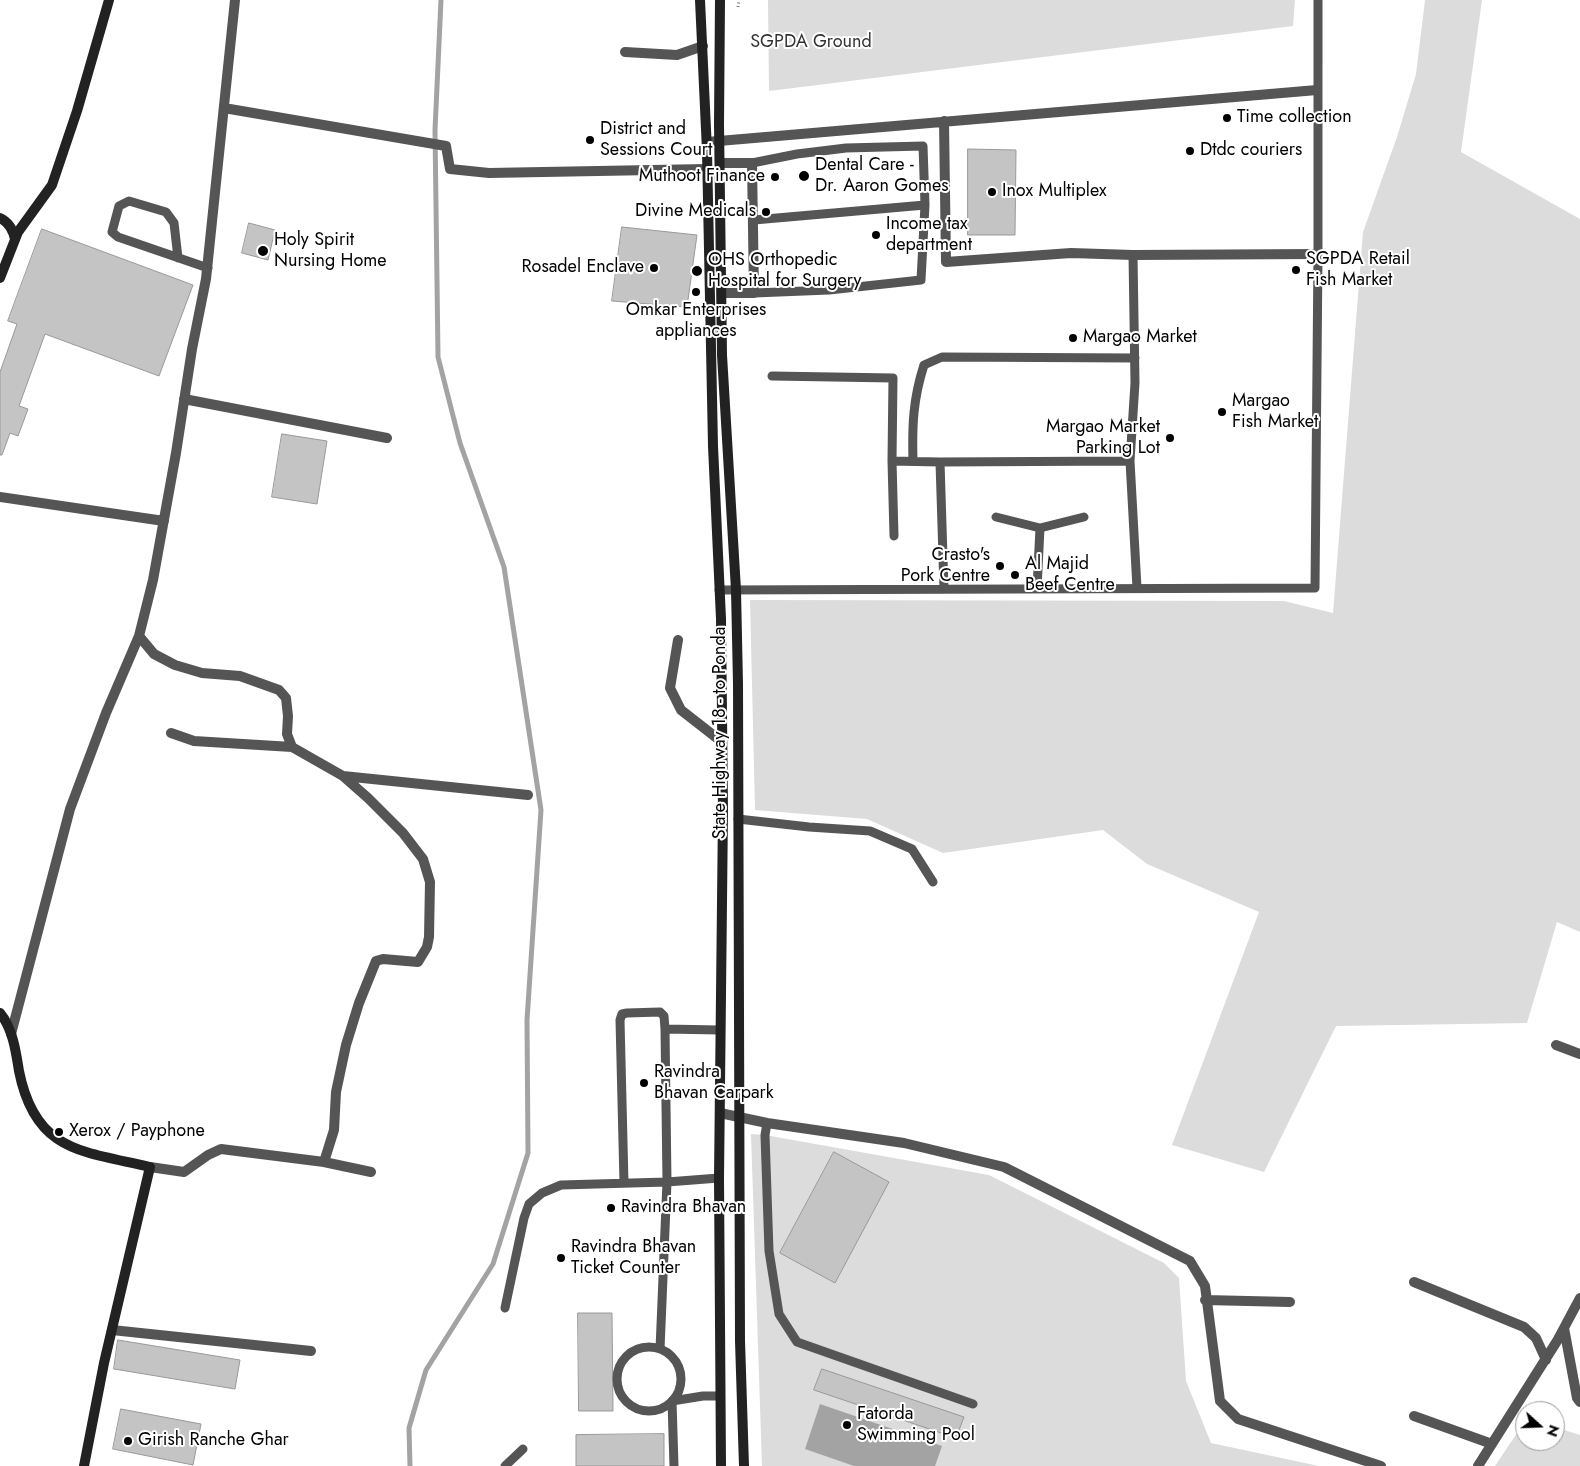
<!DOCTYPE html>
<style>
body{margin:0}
#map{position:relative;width:1580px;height:1466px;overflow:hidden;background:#fff;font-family:Jost,sans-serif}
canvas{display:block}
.north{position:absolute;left:1515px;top:1401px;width:50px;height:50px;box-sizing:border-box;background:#fff;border:1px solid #999;border-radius:50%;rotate:110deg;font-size:14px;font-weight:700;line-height:20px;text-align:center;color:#000}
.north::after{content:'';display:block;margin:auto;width:18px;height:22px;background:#000;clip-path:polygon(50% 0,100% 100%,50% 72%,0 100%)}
</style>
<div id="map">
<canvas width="1580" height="1466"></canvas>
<div class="north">N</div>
</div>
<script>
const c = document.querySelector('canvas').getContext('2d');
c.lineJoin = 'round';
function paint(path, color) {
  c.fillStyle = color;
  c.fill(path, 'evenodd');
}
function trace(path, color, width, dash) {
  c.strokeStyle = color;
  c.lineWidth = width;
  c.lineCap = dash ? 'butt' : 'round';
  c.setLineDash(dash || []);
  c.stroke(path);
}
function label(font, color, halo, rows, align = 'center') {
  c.font = font + ' Jost,sans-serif';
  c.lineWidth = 4;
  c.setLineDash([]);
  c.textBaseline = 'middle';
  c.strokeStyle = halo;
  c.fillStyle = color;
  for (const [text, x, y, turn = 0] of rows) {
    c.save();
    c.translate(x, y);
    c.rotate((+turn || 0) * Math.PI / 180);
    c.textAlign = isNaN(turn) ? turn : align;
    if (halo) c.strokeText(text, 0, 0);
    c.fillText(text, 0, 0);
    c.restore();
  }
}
const green = new Path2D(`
 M768,0H1295L1293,26L769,91Z
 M1425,0H1482L1461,152L1580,219V932L1557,922L1527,1023L1336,1026L1264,1172L1172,1145L1259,912L1147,864L1103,830L943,853L867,819L755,810L750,600L1284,601L1333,613L1363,232L1397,137L1416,74Z
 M751,1134L765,1135L989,1175L1164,1263L1179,1278L1186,1381L1211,1443L1319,1466H762Z
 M1525,1421V1441H1555V1427L1580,1435V1466H1495Z`);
const water = new Path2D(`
 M820,1404L942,1446L935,1466H854L805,1449Z`);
const stream = new Path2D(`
 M410,1466L409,1428L426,1370L493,1264L528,1153L527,1020L541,810L504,567L460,443L438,357L435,130L441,0`);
const building = new Path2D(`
 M968,149L1016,150L1015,235H968Z
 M249,223L275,230L268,260L242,253Z
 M622,227L697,235L687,307L612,301Z
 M42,229L193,285L159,376L45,334L19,406L28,409L18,436L10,433L2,455H0V372L17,324L8,321Z
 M282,434L327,441L317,504L272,497Z
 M834,1152L889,1182L835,1283L780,1253Z
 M578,1313H612L613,1411H579Z
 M118,1340L240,1360L235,1389L114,1369Z
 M822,1369L964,1417L956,1438L814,1390Z
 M121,1409L201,1424L193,1465L113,1449Z
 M664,1434V1466H576V1435Z`);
const path = new Path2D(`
 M738,7L739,0`);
const lane = new Path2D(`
 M752,163L797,154L846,148L923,146L925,205L754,220
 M1133,255L1135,383L1130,461L1137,588
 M178,258L174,223L166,212L129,201L119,206L112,232L118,237L208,268
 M754,293L829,290L921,280L925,205
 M772,376L893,378L892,461
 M913,461C912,426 913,399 924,365L942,357L1135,358
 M996,517L1040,528
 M894,536L892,461L940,462
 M944,589L940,462L1130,461
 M1037,589L1040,528L1084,517
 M719,590L1315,588L1318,254V0
 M738,819L809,827L870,831L912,849L933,882
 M665,1029L720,1030
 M767,1123L765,1135L769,1251L779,1314L797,1342L973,1404
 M624,1183L620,1020L622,1014L627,1013L660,1012L664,1016L665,1029L667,1182L660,1349
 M505,1308L524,1218L529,1204L542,1193L561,1185L667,1182L719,1178
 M617 1379a32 32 0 1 1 64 0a32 32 0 1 1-64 0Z
 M505,1466L523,1449
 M674,1466L672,1401L703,1396H720`);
const street = new Path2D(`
 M625,52L677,55L703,46
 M224,108L446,146L450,169L489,173L707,169
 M944,121L946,262L1071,253L1133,255L1318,254
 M707,142L1317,90
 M720,163H752L754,293H722
 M184,399L387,438
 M0,497L164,521
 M139,636L154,654L175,665L202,673L240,676L279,690L286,698L288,716L287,734L292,747L343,776L368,798L403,833L423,859L430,882L429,937L427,947L418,962L383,959L376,961L359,1003L346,1045L336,1092L334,1130L324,1162L221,1149L208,1155L184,1172L150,1167
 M678,640L670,688L681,710L722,742
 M171,733L194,741L292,747
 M343,776L528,795
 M11,1034L70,809L106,713L139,636L153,580L176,453L192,349L206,279L235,0
 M1556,1045L1580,1054
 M720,1113L767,1123L904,1143L1004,1167L1190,1261L1205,1286L1220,1401L1238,1419L1381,1466
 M324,1162L371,1172
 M1414,1282L1524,1327L1536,1338L1546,1360
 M1205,1300L1290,1302
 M1564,1328L1577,1398L1580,1402
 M112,1330L311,1351
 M1414,1416L1492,1444
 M1478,1466L1557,1341L1580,1298`);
const secondary = new Path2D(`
 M700,0L707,151L713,446L721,619L723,810L719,1178L721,1466
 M720,0L719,124L722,355L736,590L738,684L740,1341L744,1466
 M0,218C9,222 13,230 15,239
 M0,278L18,232L52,185L77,111L109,0
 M0,1013C13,1029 16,1052 19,1071C35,1152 82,1151 150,1167L104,1363L84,1466`);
const markers = [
 [1227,118,5,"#000"],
 [590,140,5,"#000"],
 [1190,151,5,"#000"],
 [804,176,6,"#000"],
 [775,177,5,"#000"],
 [992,192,5,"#000"],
 [766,212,5,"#000"],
 [876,235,5,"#000"],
 [263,251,6,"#000"],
 [654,268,5,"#000"],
 [1296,270,5,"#000"],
 [697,271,6,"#000"],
 [696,292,5,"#000"],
 [1073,338,5,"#000"],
 [1222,412,5,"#000"],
 [1170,438,5,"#000"],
 [1000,566,5,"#000"],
 [1015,575,5,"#000"],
 [644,1083,5,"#000"],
 [59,1132,5,"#000"],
 [611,1208,5,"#000"],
 [561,1258,5,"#000"],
 [847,1425,5,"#000"],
 [128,1441,5,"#000"]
];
const parkNames = [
 ["SGPDA Ground",811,43]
];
const poiNames = [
 ["Time collection",1237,118],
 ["District and",600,130],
 ["Sessions Court",600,151],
 ["Dtdc couriers",1200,151],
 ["Dental Care -",815,166],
 ["Dr. Aaron Gomes",815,187],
 ["Muthoot Finance",765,177,"right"],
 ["Inox Multiplex",1002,192],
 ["Divine Medicals",756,212,"right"],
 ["Income tax",886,225],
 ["department",886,246],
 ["Holy Spirit",274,241],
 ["Nursing Home",274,262],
 ["SGPDA Retail",1306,260],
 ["Fish Market",1306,281],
 ["OHS Orthopedic",708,261],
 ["Hospital for Surgery",708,282],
 ["Rosadel Enclave",644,268,"right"],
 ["Omkar Enterprises",696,311,"center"],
 ["appliances",696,332,"center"],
 ["Margao Market",1083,338],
 ["Margao",1232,402],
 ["Fish Market",1232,423],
 ["Margao Market",1160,428,"right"],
 ["Parking Lot",1160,449,"right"],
 ["Crasto's",990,556,"right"],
 ["Pork Centre",990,577,"right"],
 ["Al Majid",1025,565],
 ["Beef Centre",1025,586],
 ["Ravindra",654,1073],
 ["Bhavan Carpark",654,1094],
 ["Xerox / Payphone",69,1132],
 ["Ravindra Bhavan",621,1208],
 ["Ravindra Bhavan",571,1248],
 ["Ticket Counter",571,1269],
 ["Fatorda",857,1415],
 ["Swimming Pool",857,1436],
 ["Girish Ranche Ghar",138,1441]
];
const streetNames = [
 ["State Highway 18 - to Ponda",721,733,-90]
];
paint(green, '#dcdcdc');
paint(water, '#a3a3a3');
trace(stream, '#a3a3a3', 5);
paint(building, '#c4c4c4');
trace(building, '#999', 1);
trace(path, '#777', 3, [1, 2.5]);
trace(lane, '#555', 9);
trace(street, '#555', 10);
trace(secondary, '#222', 10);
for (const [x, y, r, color] of markers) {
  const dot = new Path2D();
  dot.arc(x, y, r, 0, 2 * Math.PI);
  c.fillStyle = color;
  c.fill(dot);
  trace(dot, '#fff', 2);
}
label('18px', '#333', '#fff', parkNames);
label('18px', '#000', '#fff', poiNames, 'left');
label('18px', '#000', '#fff', streetNames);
</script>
